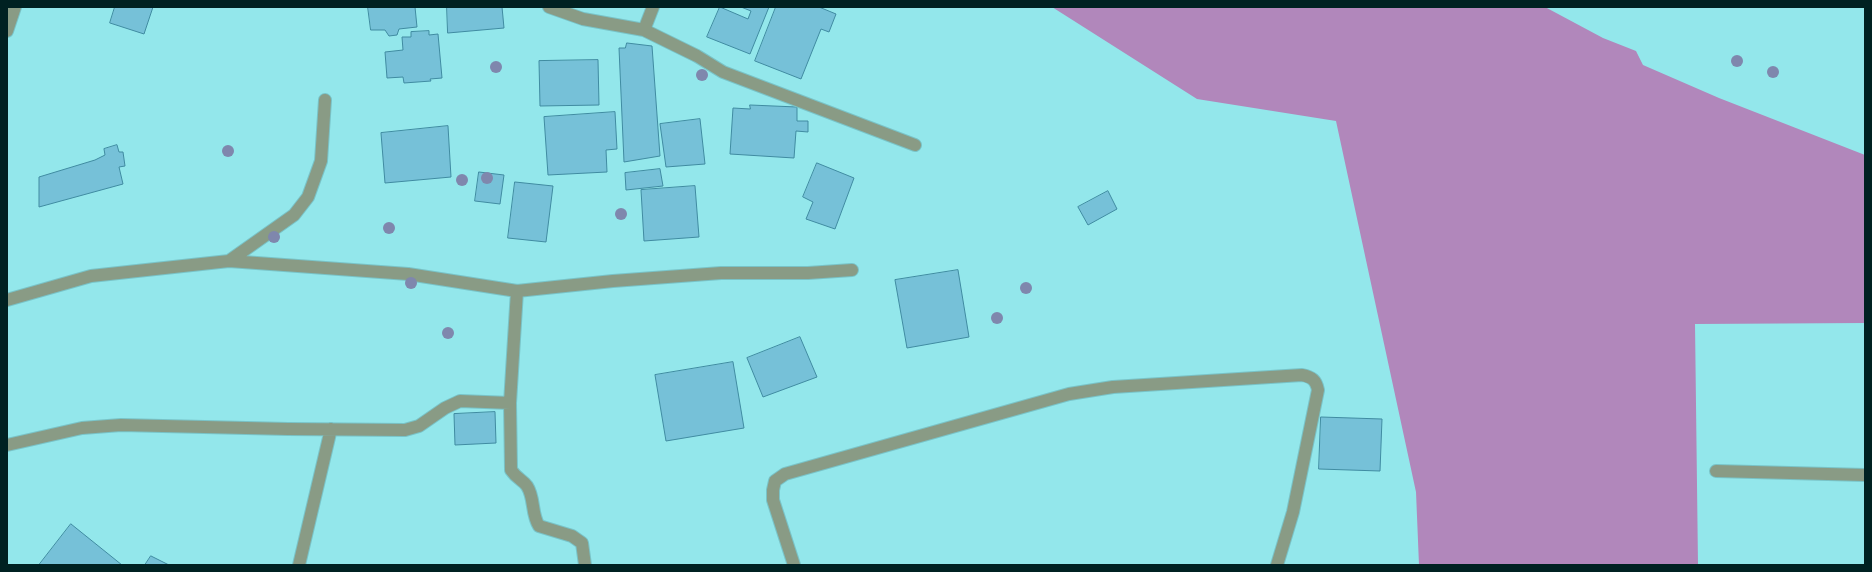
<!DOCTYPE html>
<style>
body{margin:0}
#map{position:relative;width:1872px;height:572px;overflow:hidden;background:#93e7eb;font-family:"Golos Text",sans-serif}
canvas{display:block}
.frame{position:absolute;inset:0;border:8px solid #002122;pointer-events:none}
</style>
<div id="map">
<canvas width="1872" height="572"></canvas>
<div class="frame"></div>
</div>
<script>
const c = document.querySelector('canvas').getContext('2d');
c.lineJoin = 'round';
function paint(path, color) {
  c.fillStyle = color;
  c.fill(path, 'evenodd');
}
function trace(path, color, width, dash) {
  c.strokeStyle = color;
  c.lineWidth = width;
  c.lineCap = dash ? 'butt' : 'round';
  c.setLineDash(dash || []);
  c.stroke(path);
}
const forest = new Path2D(`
 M1052,7H1545L1603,38L1636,51L1643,65L1719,98L1865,155V323L1695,324L1698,565H1419L1416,492L1336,121L1197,99Z`);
const building = new Path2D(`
 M115,7H153L144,34L110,23Z
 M368,7H415L417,27L399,29L397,35L389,36L385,30H371Z
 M447,7H502L504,28L448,33Z
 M720,7L748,19L751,11L741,7H769L750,54L707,37Z
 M776,7H819L836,14L829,32L821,29L801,79L755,61Z
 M429,31V35L438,34L442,78L430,79L431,81L404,83L403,77L387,78L385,52L403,50L402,37H411V32Z
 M627,43L652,46L660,156L624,162L619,48H625Z
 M598,60L599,105L540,106L539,61Z
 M750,105L797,107V121H808V132L796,131L794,158L730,154L733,108L750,109Z
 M615,112L617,149L606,150L607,172L548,175L544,117Z
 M700,119L705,164L666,167L660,124Z
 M448,126L451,177L385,183L381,133Z
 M117,145L119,152H123L125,166L119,167L123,184L39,207V177L95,160L105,155L104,149Z
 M817,163L854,178L835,229L806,219L813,202L803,197Z
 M660,169L663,186L626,190L625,173Z
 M479,172L504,175L500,204L475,201Z
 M515,182L553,186L546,242L508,238Z
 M695,186L699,237L644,241L641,190Z
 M1108,191L1117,209L1088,225L1078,207Z
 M958,270L969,337L907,348L895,280Z
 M800,337L817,377L763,397L747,358Z
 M733,362L744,428L666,441L655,375Z
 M495,412L496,443L455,445L454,414Z
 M1321,417L1382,419L1380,471L1319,469Z
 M71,524L122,565H39Z
 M151,556L169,565H145Z`);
const street = new Path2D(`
 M549,7L583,19L644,30L653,7
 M644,30L697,56L723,72L915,145
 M7,31L15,7
 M229,261L294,215L308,197L321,161L325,100
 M517,291L510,403L511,470C517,479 523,480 527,486C535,498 531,514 539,526L572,536L582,543L585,565
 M7,300L91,276L229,261L408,274L517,291L613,281L721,273H808L852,270
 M7,445L82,428L121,425L288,429L405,430L419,426L445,408L460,401L510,403
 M1716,471L1865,475
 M299,565L331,429
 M794,565L773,500V490L775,481L785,474L1069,394L1113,387L1302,375C1312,377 1316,380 1318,390L1293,512L1277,565`);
const trees = [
 [1737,61],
 [496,67],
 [1773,72],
 [702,75],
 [228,151],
 [487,178],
 [462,180],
 [621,214],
 [389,228],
 [274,237],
 [411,283],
 [1026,288],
 [997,318],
 [448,333]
];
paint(forest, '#b187bb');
paint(building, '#76c1d8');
trace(building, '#408ba1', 1);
trace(street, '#79c3c7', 14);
trace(street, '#899b85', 12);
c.fillStyle = '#7f87ad';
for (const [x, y] of trees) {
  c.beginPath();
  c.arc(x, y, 6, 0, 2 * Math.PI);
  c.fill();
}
</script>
